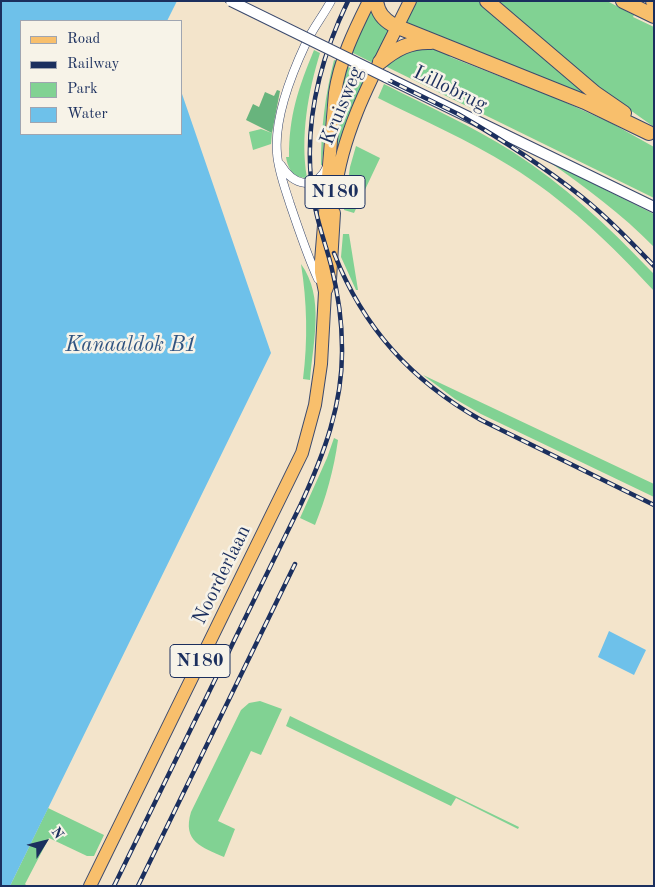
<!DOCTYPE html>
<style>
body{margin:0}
#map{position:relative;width:655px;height:887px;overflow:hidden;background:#f3e4cb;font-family:"Old Standard TT",serif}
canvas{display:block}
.frame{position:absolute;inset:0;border:2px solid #1b2f5e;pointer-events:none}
.legend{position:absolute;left:20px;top:20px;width:162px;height:115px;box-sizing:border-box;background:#f7f3e8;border:1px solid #9fa5b1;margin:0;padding:6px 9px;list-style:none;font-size:15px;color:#1b2f5e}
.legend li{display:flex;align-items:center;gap:10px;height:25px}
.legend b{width:25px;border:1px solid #9fa5b1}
.north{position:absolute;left:20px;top:817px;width:50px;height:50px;-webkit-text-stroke:4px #f7f3e8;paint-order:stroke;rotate:54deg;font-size:14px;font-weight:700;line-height:20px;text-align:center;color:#1b2f5e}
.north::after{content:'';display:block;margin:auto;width:18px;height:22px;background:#1b2f5e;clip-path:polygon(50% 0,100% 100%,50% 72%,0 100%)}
</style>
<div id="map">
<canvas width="655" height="887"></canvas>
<div class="frame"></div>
<ul class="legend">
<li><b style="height:6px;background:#f8bf6c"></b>Road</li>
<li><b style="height:6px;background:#1b2f5e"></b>Railway</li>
<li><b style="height:14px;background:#81d293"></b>Park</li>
<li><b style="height:14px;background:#6ec1ea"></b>Water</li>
</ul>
<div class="north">N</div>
</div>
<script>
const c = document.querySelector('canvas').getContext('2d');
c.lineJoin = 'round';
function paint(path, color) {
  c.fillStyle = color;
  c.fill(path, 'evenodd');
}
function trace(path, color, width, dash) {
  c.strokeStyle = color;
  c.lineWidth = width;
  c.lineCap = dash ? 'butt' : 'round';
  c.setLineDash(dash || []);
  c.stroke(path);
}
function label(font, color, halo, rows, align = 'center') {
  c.font = font + ' "Old Standard TT",serif';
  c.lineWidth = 5;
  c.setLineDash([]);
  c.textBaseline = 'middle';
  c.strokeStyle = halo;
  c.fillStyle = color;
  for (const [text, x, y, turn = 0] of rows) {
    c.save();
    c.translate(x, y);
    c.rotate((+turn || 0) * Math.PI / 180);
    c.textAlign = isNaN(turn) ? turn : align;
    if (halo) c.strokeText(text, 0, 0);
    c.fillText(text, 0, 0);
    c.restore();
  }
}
const green = new Path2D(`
 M416,1H480L589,94L591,98L404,26Z
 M494,1H607L634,15L633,17L654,27V127L588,80Z
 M370,6L390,31L375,64L349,51Z
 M426,46L448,53L450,57L558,99L613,124L654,147V198L385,66L393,56Z
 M314,50L320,53C308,92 300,137 307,178C293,178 288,169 286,157H289C289,115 298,89 314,50Z
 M334,60L337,61L327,105L322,165H321C321,128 325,96 334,60Z
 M344,65L369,77L336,156L334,130Z
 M384,84C427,106 472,126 513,152C563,184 608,226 649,269L654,274V291C611,244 564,199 510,166C468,140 422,120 378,98Z
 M261,129L272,133L271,144L253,150L249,132Z
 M356,146L380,158L354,213L344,210L350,167Z
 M548,161L654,214V247C622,214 585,187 548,161Z
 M343,234H349L358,290H356L341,257Z
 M301,264C325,297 313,342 310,380L303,379C308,340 307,302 301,264Z
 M423,375L654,484V497L481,414L455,399Z
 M334,438L338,440C334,469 326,498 315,525L300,518L327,458Z
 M260,701L282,709L261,755L251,751L218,821L235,829L224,857C202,847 182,842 191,812L241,710L249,703Z
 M290,716L519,827L518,829L456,798L451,806L286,726Z
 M48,808L104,835L94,856H87L49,838L25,884L27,886H10Z`);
const forest = new Path2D(`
 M277,90L280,91L272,133L246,120L253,104L259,107L265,92L274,96Z`);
const water = new Path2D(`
 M1,1H177L167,21H21V134H181V91L271,353L10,886H1Z
 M609,631L646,650L634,675L598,657Z`);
const minor = new Path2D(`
 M281,165C293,185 315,192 327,167
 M318,279C307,255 299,230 290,204C285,188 278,170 277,153C274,118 291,75 306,43C313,28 323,16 331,1`);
const tertiary = new Path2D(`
 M386,77L654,207`);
const primary = new Path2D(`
 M335,193C343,124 380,63 410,1
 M326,290L330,280L334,213
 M90,886L302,453L315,405L321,364L325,292L321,272V261L335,93C340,60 354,31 369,1`);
const motorway = new Path2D(`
 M376,1C378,13 383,19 393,25L585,102L649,133
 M487,1L595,93L624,113
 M623,1L654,16
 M653,1L654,2
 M380,62C396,49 410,41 431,42`);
const rail = new Path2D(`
 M227,1L458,114C501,139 543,166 582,197C608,218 631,242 654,266
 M334,253C363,328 412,381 481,420L654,505
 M114,886L301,504C324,454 343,404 342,348C342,320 338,293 331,265C326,246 319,227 315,207C301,136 317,65 348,1
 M138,886L295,564`);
const tertiaryBridge = new Path2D(`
 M231,1L386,77`);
const shields = [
 [335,192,60],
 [200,661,60]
];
const shieldNames = [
 ["N180",335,192],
 ["N180",200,661]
];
const streetNames = [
 ["Lillobrug",450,89,26],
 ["Kruisweg",342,106,-68],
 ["Noorderlaan",222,575,-64]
];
const waterNames = [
 ["Kanaaldok B1",131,345]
];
paint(green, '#81d293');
paint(forest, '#68b47d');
paint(water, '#6ec1ea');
trace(minor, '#3b4a6e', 9);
trace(tertiary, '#3b4a6e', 12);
trace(primary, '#3b4a6e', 14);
trace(motorway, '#3b4a6e', 16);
trace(minor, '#fff', 8);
trace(tertiary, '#fff', 10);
trace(primary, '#f8bf6c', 12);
trace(motorway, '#f8bf6c', 14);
trace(rail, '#1b2f5e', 4.5);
trace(rail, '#f7f3e8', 2.5, [8]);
trace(tertiaryBridge, '#3b4a6e', 12, []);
trace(tertiaryBridge, '#fff', 10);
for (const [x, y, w] of shields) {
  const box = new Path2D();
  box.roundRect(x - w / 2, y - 16.5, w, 33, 4);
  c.fillStyle = '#f7f3e8';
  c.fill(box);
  trace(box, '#1b2f5e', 1);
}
label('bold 19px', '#1b2f5e', null, shieldNames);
label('20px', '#1b2f5e', '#f7f3e8', streetNames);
label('italic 21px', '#305481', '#f7f3e8', waterNames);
</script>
